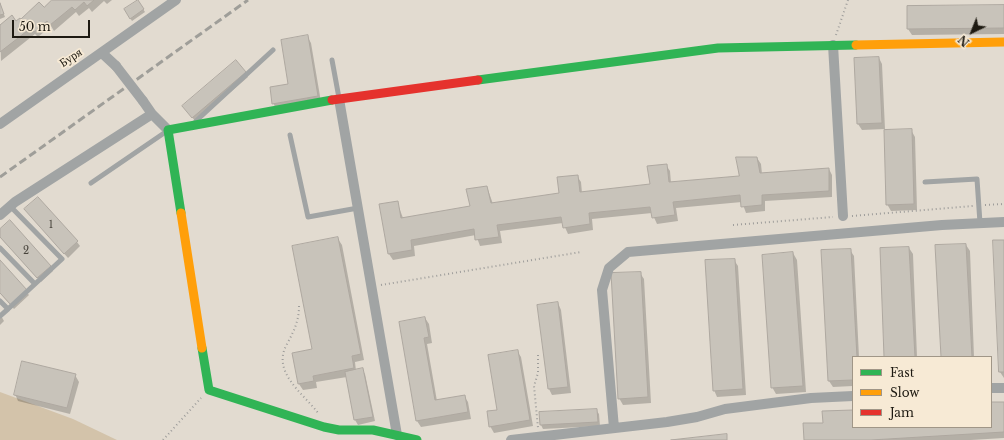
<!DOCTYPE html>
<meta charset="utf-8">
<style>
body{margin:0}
#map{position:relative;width:1004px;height:440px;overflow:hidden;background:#e2dbd0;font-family:"Libre Baskerville",serif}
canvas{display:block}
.legend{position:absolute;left:852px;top:356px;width:140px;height:72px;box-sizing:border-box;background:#f7ead5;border:1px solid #a09687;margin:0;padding:5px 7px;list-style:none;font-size:12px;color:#1d1911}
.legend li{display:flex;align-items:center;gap:8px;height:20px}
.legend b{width:20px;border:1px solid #a09687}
.north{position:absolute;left:952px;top:12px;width:40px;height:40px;-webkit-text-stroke:3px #f7ead5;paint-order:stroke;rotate:223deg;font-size:11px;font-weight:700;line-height:16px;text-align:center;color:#1d1911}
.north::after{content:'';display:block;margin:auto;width:14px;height:18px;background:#1d1911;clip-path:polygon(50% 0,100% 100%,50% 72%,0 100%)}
.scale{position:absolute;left:12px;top:20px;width:78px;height:18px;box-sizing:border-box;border:2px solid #1d1911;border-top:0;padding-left:5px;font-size:12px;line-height:14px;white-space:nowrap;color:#1d1911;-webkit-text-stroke:3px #f7ead5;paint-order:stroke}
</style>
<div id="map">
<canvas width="1004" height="440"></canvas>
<ul class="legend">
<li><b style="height:5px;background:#30b455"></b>Fast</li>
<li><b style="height:5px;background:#ff9f0a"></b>Slow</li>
<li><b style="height:5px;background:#e5322d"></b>Jam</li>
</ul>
<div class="north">N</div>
<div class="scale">50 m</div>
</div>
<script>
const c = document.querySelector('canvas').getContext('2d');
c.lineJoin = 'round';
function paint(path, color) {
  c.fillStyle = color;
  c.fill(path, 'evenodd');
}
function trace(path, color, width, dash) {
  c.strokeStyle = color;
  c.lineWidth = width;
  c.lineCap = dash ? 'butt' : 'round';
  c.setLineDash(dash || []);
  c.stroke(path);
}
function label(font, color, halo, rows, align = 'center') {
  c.font = font + ' "Libre Baskerville",serif';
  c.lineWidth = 3.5;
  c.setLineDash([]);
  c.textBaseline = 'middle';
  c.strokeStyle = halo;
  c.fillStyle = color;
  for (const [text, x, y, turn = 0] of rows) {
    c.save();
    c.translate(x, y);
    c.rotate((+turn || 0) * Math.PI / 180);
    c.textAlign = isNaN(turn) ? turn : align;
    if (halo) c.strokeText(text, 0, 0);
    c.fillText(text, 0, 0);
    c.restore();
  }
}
const green = new Path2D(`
 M0,392L73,419L117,440H0Z`);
const shadow = new Path2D(`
 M52,0H112L107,4L104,1L92,12L89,8L79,16L76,12L54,31L51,26L38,37L35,34L1,61L0,26L21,21L44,8Z
 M138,1L145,12L132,21L125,10Z
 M0,4L5,17L0,19Z
 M1004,6V34L912,35L908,29Z
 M307,36L311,43L321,102L277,110L273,103L289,85Z
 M879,58L882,64L885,129L862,130L858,124Z
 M245,73L248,77L196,122L186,110Z
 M911,130L915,137L917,210L891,211L887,204Z
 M757,158L761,164L762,174L829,169L832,175V197L765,201V211L746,213L742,202L676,208L678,221L657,224L652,213L592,219L593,230L568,234L563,223L500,231L502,243L480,246L476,235L414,246L415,256L393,260L389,254L380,205L397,202L403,218L471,207L487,187L493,204L560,194L577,176L581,182L582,193L651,185L666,165L670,171L671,183L740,177Z
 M25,209L77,242L80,246L68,258Z
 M0,230L51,266L53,271L41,282L0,237Z
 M338,239L342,245L364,360L355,362L356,371L362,369L365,374L375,421L358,425L355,420L347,377L316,382L317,388L303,390L299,384L293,353L313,350Z
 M1004,241V378L1000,372Z
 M966,245L970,251L974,357H942Z
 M909,248L913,254L917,357H885Z
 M850,250L854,256L859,357H853V386L833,387L829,381L822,251Z
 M793,253L797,260L806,392L776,394L772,387Z
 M734,260L738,266L746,395L717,397L714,390Z
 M0,262L29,295L14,309L0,293Z
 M640,273L644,279L651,403L623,405L619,398Z
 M558,303L561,310L571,393L552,395L549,389L538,306Z
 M0,314L4,321L0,325Z
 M425,318L429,324L432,343L427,344L437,401L464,396L468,402L471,419L421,427L417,421Z
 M517,351L521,357L533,426L494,433L490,426L498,410Z
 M75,375L79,382L70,414L18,401L15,394Z
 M991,403H1004V438L971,440H805L824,424L853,411V427H991Z
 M596,410L599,414L600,426L543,429L541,425Z`);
const building = new Path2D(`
 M52,0H94L87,6L84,2L75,10L72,7L50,25L47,21L34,32L31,28L0,52V25L12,15L16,21L20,18L21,19L39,2L44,7Z
 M138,0L144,9L130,19L124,9Z
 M0,3L4,14L0,15Z
 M1004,5V28L907,29V6Z
 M308,35L318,96L272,104L270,87L288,84L281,40Z
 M879,57L882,123L857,124L854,58Z
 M236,60L246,72L192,118L182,106Z
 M912,129L914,204L886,205L884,130Z
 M736,157H757L760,173L829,168V191L762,195V205L741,207L740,195L673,202L675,215L652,218L650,207L589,213L590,224L563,228L561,217L497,225L499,237L475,240L474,229L411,240L412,250L388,254L379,204L398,201L401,218L470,206L466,189L487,186L491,203L559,193L557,177L578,175L580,192L650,184L647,166L667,164L669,182L739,176Z
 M38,197L78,241L64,254L24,209Z
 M10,220L51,266L37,278L0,237V229Z
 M338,237L361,354L352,356L354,368L313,376L314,381L298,384L292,353L312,349L292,246Z
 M993,240H1004V372H999Z
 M966,244L972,357H941L935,245Z
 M909,247L915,357H884L880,248Z
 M851,249L857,357H853V380L828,381L821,250Z
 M793,252L803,386L771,388L762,255Z
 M735,259L743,389L713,391L705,260Z
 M0,260L27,290L11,305L0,293Z
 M641,272L648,397L618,399L611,273Z
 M558,302L568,387L548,389L537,305Z
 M425,317L429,337L424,338L435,400L465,395L468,412L416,421L399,322Z
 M518,350L530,420L489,427L487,411L497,410L488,355Z
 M22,361L76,374L67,408L14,395Z
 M363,368L373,417L354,420L345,372Z
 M991,402H1004V432L871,440H804L803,423H823L822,411L853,410V427H991Z
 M597,409L598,422L540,425L539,412Z
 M727,434V440H671Z`);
const path = new Path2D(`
 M836,35L848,0
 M985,205L1004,204
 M852,216L973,206
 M733,225L833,217
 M381,285L581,252
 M299,306C299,321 294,331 287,344C271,372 303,393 318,413
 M538,355V373L534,386L538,428
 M163,440L201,398`);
const lane = new Path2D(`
 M332,60L339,98
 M196,121L273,50
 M290,135L308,217L358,208
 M925,182L977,179L980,223
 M91,183L167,131
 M0,248L35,284
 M0,301L8,309L62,259L10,206
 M0,316L8,309`);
const street = new Path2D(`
 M833,45L843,216
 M102,53L116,66
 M339,99L397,435
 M143,101L152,114L168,130
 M0,124L176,0
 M0,215L15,202L152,114
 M991,388H1004
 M614,428L602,290L609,268L628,252L942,225L1004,222
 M511,440L667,422L697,417L725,409L811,398L853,396`);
const fast = new Path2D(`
 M478,80L718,48L856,45
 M181,213L168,130L332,100
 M202,348L209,390L324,427L339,430H373L417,440`);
const slow = new Path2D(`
 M856,45L1004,42
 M181,213L202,348`);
const jam = new Path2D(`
 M332,100L478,80`);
const rail = new Path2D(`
 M0,177L248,0`);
const streetBridge = new Path2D(`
 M116,66L143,101`);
const numberNames = [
 ["1",51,225],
 ["2",26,251]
];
const streetNames = [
 ["Буря",71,58,-33]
];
paint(green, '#d3c3aa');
paint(shadow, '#0003');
paint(building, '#c8c3ba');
trace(building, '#aea8a0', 1);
trace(path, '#9e9d9b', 2, [1, 3]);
trace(lane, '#a1a4a4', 5);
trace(street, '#a1a4a4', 10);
trace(fast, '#30b455', 9);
trace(slow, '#ff9f0a', 9);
trace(jam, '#e5322d', 9);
trace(rail, '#9f9e99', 3, [8, 4]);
trace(streetBridge, '#a1a4a4', 10);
label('10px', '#48443c', null, numberNames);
label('12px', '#1d1911', '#f7ead5', streetNames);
</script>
